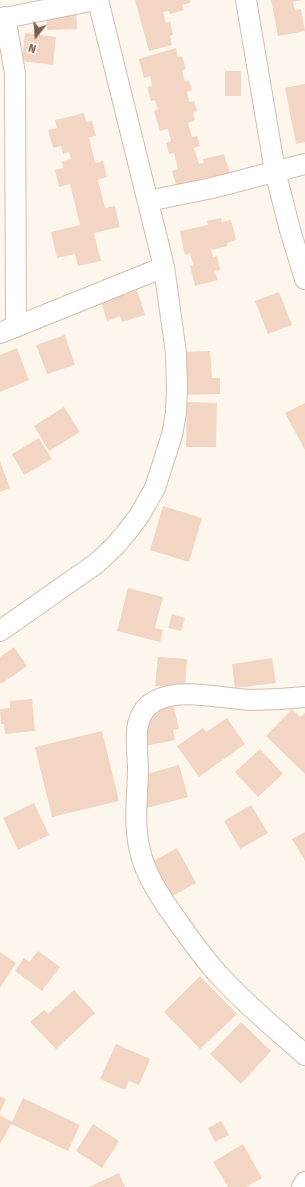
<!DOCTYPE html>
<style>
body{margin:0}
#map{position:relative;width:305px;height:1187px;overflow:hidden;background:#fdf6ec;font-family:"Fira Sans",sans-serif}
canvas{display:block}
.north{position:absolute;left:16px;top:16px;width:40px;height:40px;-webkit-text-stroke:3px #fffaf3;paint-order:stroke;rotate:197deg;font-size:11px;font-weight:700;line-height:16px;text-align:center;color:#7a5c4d}
.north::after{content:'';display:block;margin:auto;width:14px;height:18px;background:#7a5c4d;clip-path:polygon(50% 0,100% 100%,50% 72%,0 100%)}
</style>
<div id="map">
<canvas width="305" height="1187"></canvas>
<div class="north">N</div>
</div>
<script>
const c = document.querySelector('canvas').getContext('2d');
c.lineJoin = 'round';
function paint(path, color) {
  c.fillStyle = color;
  c.fill(path, 'evenodd');
}
function trace(path, color, width, dash) {
  c.strokeStyle = color;
  c.lineWidth = width;
  c.lineCap = dash ? 'butt' : 'round';
  c.setLineDash(dash || []);
  c.stroke(path);
}
const building = new Path2D(`
 M135,0H190V3L182,5L184,10L170,14L169,11L163,12L166,23L170,21L173,35L170,36L172,45L149,51Z
 M271,0H302L293,2L295,10L301,9L305,31L278,36Z
 M76,5L77,29L47,30L46,6Z
 M25,33L56,37L53,65L22,61Z
 M176,48L178,57L182,56L186,69L182,70L185,82L189,80L192,90L187,92L189,102L194,101L197,111L193,113L195,120L188,123L192,137L197,136L200,146L194,148L199,164L204,163L203,159L224,154L230,173L177,188L172,171L178,169L174,153L169,154L166,143L171,141L168,129L160,131L154,111L158,109L155,100L151,101L147,87L152,86L150,76L144,78L139,59Z
 M225,71H241V96H225Z
 M305,84V142L296,144L285,88Z
 M84,113L86,122L92,121L96,136L89,137L95,163L103,161L107,177L98,180L105,208L115,206L120,227L94,233L101,261L78,266L75,254L57,258L51,232L80,225L70,184L59,187L55,170L63,168L62,161L71,159L69,152L63,154L61,146L53,148L48,130L57,128L55,120Z
 M221,218L222,222L231,220L236,240L227,243L228,246L211,250L213,257L217,256L220,270L215,271L218,280L195,286L190,266L193,265L190,253L185,255L180,231L208,225L207,221Z
 M137,290L145,315L122,322L120,316L107,321L101,302Z
 M279,292L292,325L268,334L255,301Z
 M65,335L75,365L47,374L36,345Z
 M17,348L29,380L0,392V355Z
 M210,351L212,378H220V394L184,395L182,352Z
 M187,402L217,403L216,447H186Z
 M305,403V450L285,413Z
 M64,407L80,432L49,451L34,426Z
 M39,438L52,459L24,475L12,454Z
 M0,461L10,488L0,492Z
 M163,506L202,518L189,562L150,550Z
 M128,588L163,597L155,628L163,630L160,642L117,631Z
 M172,614L185,618L181,631L168,628Z
 M14,647L27,666L1,684L0,682V657Z
 M158,657L187,659L185,688L155,686Z
 M272,658L276,683L235,688L232,664Z
 M32,699L35,731L5,734L4,724H1L0,709L10,708V701Z
 M173,703L179,729L173,730L175,740L140,747L133,711Z
 M292,709L300,717L305,713V774L266,736Z
 M227,718L245,744L199,777L177,746L203,728L206,732Z
 M102,731L119,801L52,817L35,747Z
 M260,749L283,774L258,797L235,772Z
 M179,765L188,797L147,808L139,776Z
 M34,803L49,835L18,850L3,818Z
 M251,805L268,833L240,849L224,821Z
 M305,832V861L292,839Z
 M177,848L196,883L167,899L148,864Z
 M38,951L60,967L42,991L15,971L24,958L29,962Z
 M0,952L16,963L0,988Z
 M200,976L237,1014L200,1049L164,1012Z
 M74,990L95,1013L56,1049L30,1022L44,1010L48,1014Z
 M241,1022L271,1051L241,1084L210,1054Z
 M116,1044L150,1059L139,1085L129,1081L125,1090L100,1079Z
 M0,1096L6,1099L0,1112Z
 M23,1098L80,1125L68,1151L11,1124L0,1144V1115L12,1122Z
 M221,1121L229,1135L215,1142L208,1128Z
 M93,1124L119,1141L102,1168L76,1151Z
 M243,1144L262,1178L246,1187H228L213,1162Z
 M119,1173L125,1187H89Z`);
const minor = new Path2D(`
 M246,0L275,171L290,230L305,279
 M5,17L15,73L16,327
 M0,19L95,0
 M148,201L212,188L305,164
 M0,333L164,267
 M0,631L97,563L115,546L126,533L139,516L155,488L172,435L176,413L177,388L176,353L164,267L98,0
 M305,697C287,699 269,700 251,700C223,699 180,687 155,701C131,714 137,743 138,766C138,794 133,823 140,851C146,877 163,901 178,922C191,940 204,959 219,975C245,1004 276,1029 305,1055
 M302,1187L305,1182`);
paint(building, '#f3d5c3');
trace(minor, '#d1beb0', 22);
trace(minor, '#fff', 20);
</script>
